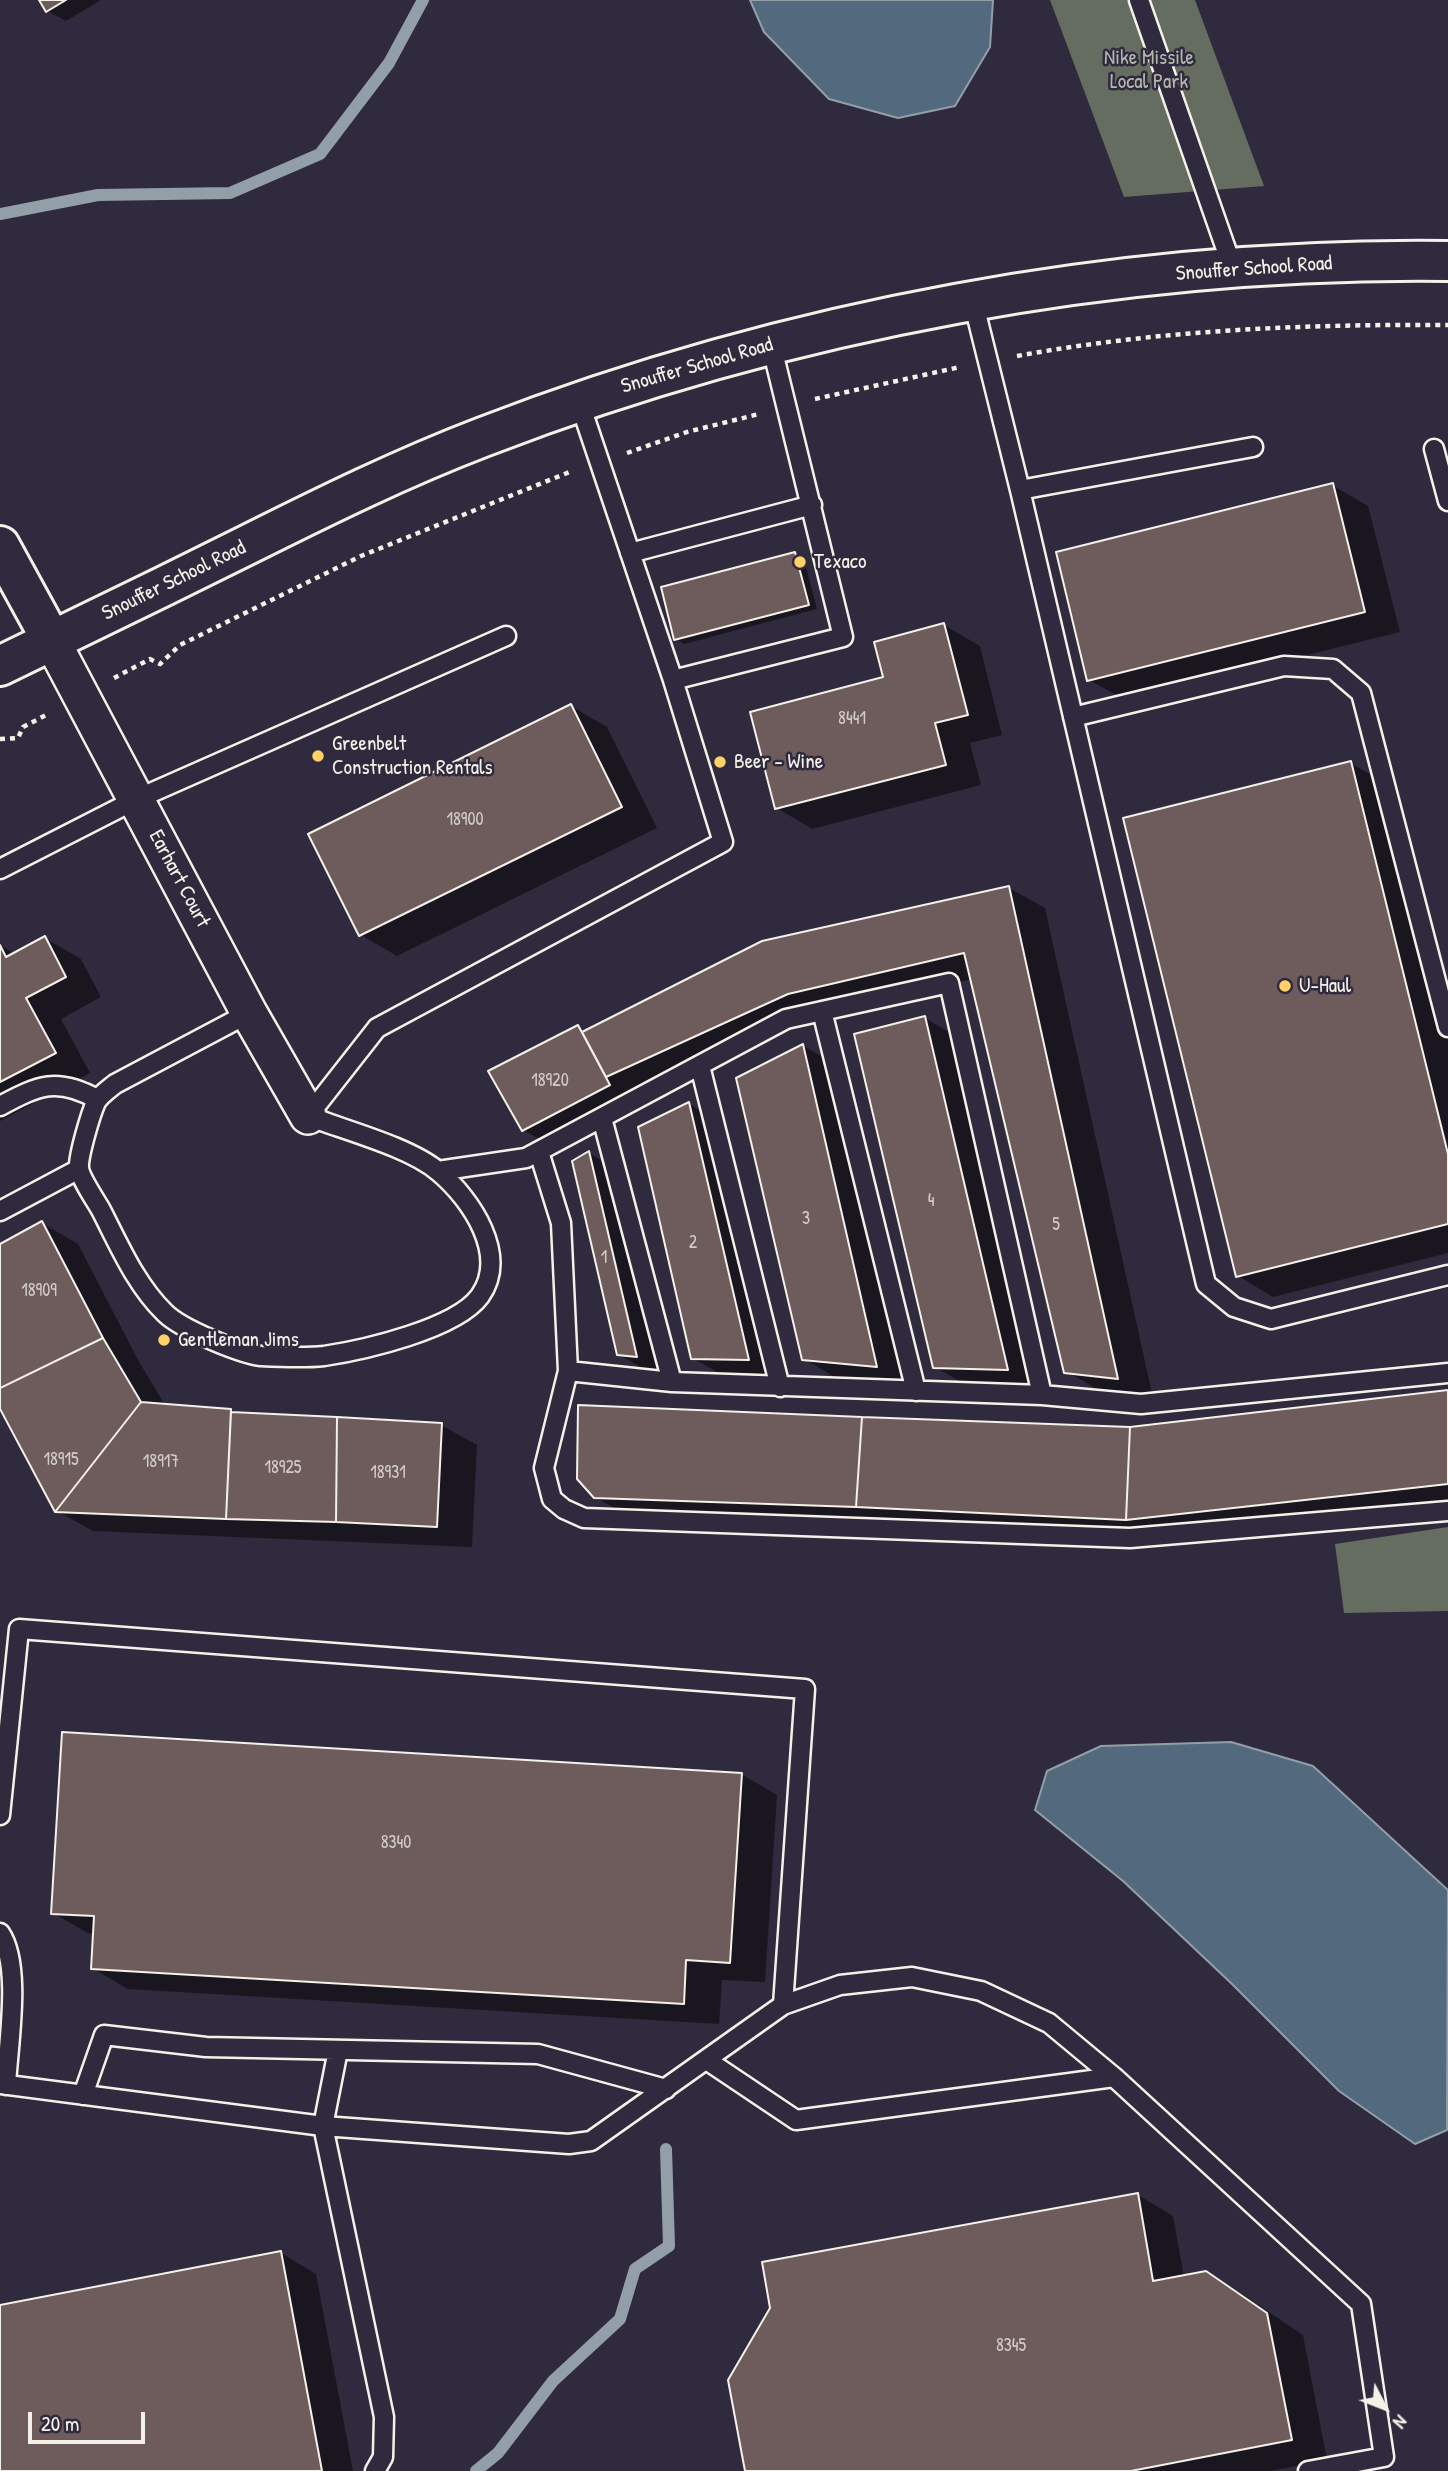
<!DOCTYPE html>
<style>
body{margin:0}
#map{position:relative;width:1448px;height:2471px;overflow:hidden;background:#2f2a3d;font-family:"Patrick Hand",sans-serif}
canvas{display:block}
.north{position:absolute;left:1350px;top:2373px;width:70px;height:70px;-webkit-text-stroke:5px #2f2a3d;paint-order:stroke;rotate:132deg;font-size:19px;font-weight:700;line-height:28px;text-align:center;color:#f4f1e8}
.north::after{content:'';display:block;margin:auto;width:24px;height:32px;background:#f4f1e8;clip-path:polygon(50% 0,100% 100%,50% 72%,0 100%)}
.scale{position:absolute;left:28px;top:2412px;width:117px;height:32px;box-sizing:border-box;border:4px solid #f4f1e8;border-top:0;padding-left:9px;font-size:21px;line-height:24px;white-space:nowrap;color:#f4f1e8;-webkit-text-stroke:5px #2f2a3d;paint-order:stroke}
</style>
<div id="map">
<canvas width="1448" height="2471"></canvas>
<div class="north">N</div>
<div class="scale">20 m</div>
</div>
<script>
const c = document.querySelector('canvas').getContext('2d');
c.lineJoin = 'round';
function paint(path, color) {
  c.fillStyle = color;
  c.fill(path, 'evenodd');
}
function trace(path, color, width, dash) {
  c.strokeStyle = color;
  c.lineWidth = width;
  c.lineCap = dash ? 'butt' : 'round';
  c.setLineDash(dash || []);
  c.stroke(path);
}
function label(font, color, halo, rows, align = 'center') {
  c.font = font + ' "Patrick Hand",sans-serif';
  c.lineWidth = 5;
  c.setLineDash([]);
  c.textBaseline = 'middle';
  c.strokeStyle = halo;
  c.fillStyle = color;
  for (const [text, x, y, turn = 0] of rows) {
    c.save();
    c.translate(x, y);
    c.rotate((+turn || 0) * Math.PI / 180);
    c.textAlign = isNaN(turn) ? turn : align;
    if (halo) c.strokeText(text, 0, 0);
    c.fillText(text, 0, 0);
    c.restore();
  }
}
const green = new Path2D(`
 M1050,0H1195L1264,186L1124,197Z
 M1448,1527V1611L1344,1613L1335,1544Z`);
const water = new Path2D(`
 M750,0H993L990,47L955,106L898,118L829,99L764,32Z
 M1231,1742L1313,1766L1448,1890L1447,2130L1415,2144L1339,2091L1232,1984L1123,1881L1035,1810L1047,1771L1101,1746Z`);
const shadow = new Path2D(`
 M41,0H101L66,21L47,11Z
 M1332,485L1368,506L1400,632L1125,700L1089,680Z
 M795,554L804,559L817,609L684,644L676,639Z
 M944,625L980,646L1002,735L970,743L981,785L812,829L777,808L886,679Z
 M571,706L607,727L657,828L397,956L361,935L311,834Z
 M1350,763L1386,783L1448,1033V1253L1273,1297L1238,1276Z
 M1009,888L1045,908L1153,1398L1102,1392L1066,1371L972,979L824,1013L640,1097L645,1105L559,1150L523,1130L578,1027L586,1032Z
 M45,938L81,959L101,997L61,1019L90,1073L0,1121V945L15,954Z
 M925,1018L961,1039L1043,1390L971,1388L935,1367Z
 M803,1046L839,1066L912,1386L840,1380L804,1359Z
 M689,1104L724,1124L783,1380L728,1378L692,1358Z
 M589,1153L624,1174L672,1376L654,1375L618,1354Z
 M42,1223L78,1244L138,1360L165,1405L231,1411L236,1414L441,1425L477,1445L472,1547L93,1531L57,1511L0,1406V1246Z
 M1448,1391V1508L1163,1539L632,1518L595,1497L1131,1429Z
 M741,1774L777,1795L765,1982L722,1980L719,2024L128,1989L92,1968L95,1934L88,1933L53,1913Z
 M1138,2195L1173,2216L1184,2277L1206,2273L1242,2294L1303,2335L1327,2460L1270,2471H747Z
 M281,2253L316,2274L353,2471H0V2306Z`);
const stream = new Path2D(`
 M0,214L98,195L230,193L320,154L389,63L423,0
 M476,2471L498,2453L553,2381L620,2319L635,2269L669,2246L666,2149`);
const building = new Path2D(`
 M39,0H66L46,12Z
 M1333,483L1365,612L1087,681L1056,552Z
 M795,552L809,605L674,640L661,587Z
 M944,623L968,715L935,723L946,765L775,809L750,712L883,677L874,642Z
 M571,704L622,807L359,936L308,834Z
 M1351,761L1448,1154V1224L1236,1277L1123,818Z
 M1009,886L1118,1379L1064,1373L964,953L788,994L606,1077L582,1032L762,941Z
 M45,936L66,977L26,998L56,1053L0,1082V945L6,957Z
 M925,1016L1008,1370L933,1368L854,1034Z
 M578,1025L610,1085L522,1131L488,1071Z
 M803,1044L877,1367L802,1360L736,1078Z
 M689,1102L749,1360L691,1359L638,1127Z
 M589,1151L637,1357L617,1355L572,1161Z
 M42,1221L103,1338L0,1388V1244Z
 M103,1338L141,1402L55,1512L0,1409V1388Z
 M1448,1390V1484L1126,1520L1130,1427Z
 M141,1402L231,1409L226,1519L55,1512Z
 M578,1405L862,1417L856,1507L594,1498L577,1479Z
 M231,1412L337,1417L336,1522L226,1519Z
 M337,1417L442,1423L437,1527L336,1522Z
 M862,1417L1130,1427L1126,1520L856,1507Z
 M62,1732L742,1773L730,1963L686,1960L684,2004L91,1969L94,1916L51,1914Z
 M1138,2193L1153,2281L1206,2271L1267,2313L1292,2440L1131,2471H745L728,2380L770,2308L762,2262Z
 M281,2251L322,2471H0V2305Z`);
const path = new Path2D(`
 M1017,356C1159,330 1304,324 1448,325
 M815,399L960,367
 M627,453L687,432L759,414
 M114,678L150,659L160,664L180,645L361,556L572,471
 M0,739L18,738L23,727L48,714`);
const lane = new Path2D(`
 M1139,0L1233,269
 M973,301L1020,490L1206,1284L1234,1307L1271,1319L1448,1275
 M579,401L673,680
 M1434,449L1448,501
 M1020,490L1253,447
 M630,553L812,505
 M1073,717L1284,666L1333,669L1361,693L1448,1027
 M0,869L137,799L506,636
 M822,1011L916,1391
 M249,1013L115,1084C109,1089 100,1095 96,1102C91,1113 78,1156 79,1168C80,1178 96,1201 101,1210C119,1245 136,1285 165,1313C181,1329 239,1353 261,1356C280,1357 305,1358 324,1356C364,1350 456,1329 480,1296C509,1255 471,1199 439,1172C410,1147 344,1130 308,1116L377,1028L723,842L673,680L843,637L771,344
 M700,1066L780,1387
 M0,1106C39,1085 57,1077 97,1099
 M602,1118L672,1382
 M539,1152L561,1223L568,1371L544,1468L552,1499L564,1509L584,1518L1130,1538L1448,1511
 M438,1171L526,1158L786,1019L949,983L1042,1395
 M0,1211L79,1169
 M568,1371L672,1382L1042,1395L1141,1404L1448,1373
 M0,1815L19,1629L805,1689L783,2005
 M0,1933C22,1965 8,2045 6,2085
 M338,2050L323,2126L384,2417L383,2457L375,2471
 M708,2061L796,2120L1114,2077
 M0,2084L323,2126L569,2144L591,2141L783,2005L840,1985L912,1977L981,1991L1049,2023L1114,2077L1361,2304L1384,2457L1308,2471
 M83,2095L104,2035L206,2047L538,2054L666,2089`);
const street = new Path2D(`
 M52,641L249,1013L308,1116`);
const secondary = new Path2D(`
 M0,546L52,641
 M0,666C82,626 165,586 247,545C325,506 402,468 483,437C785,320 1124,257 1448,261`);
const markers = [
 [800,562,7,"#ffd166"],
 [318,756,7,"#ffd166"],
 [720,762,7,"#ffd166"],
 [1285,986,7,"#ffd166"],
 [164,1340,7,"#ffd166"]
];
const numberNames = [
 ["8441",852,719],
 ["18900",465,820],
 ["18920",550,1081],
 ["4",931,1201],
 ["3",806,1219],
 ["5",1056,1225],
 ["2",693,1243],
 ["1",604,1258],
 ["18909",39,1291],
 ["18915",61,1460],
 ["18917",161,1462],
 ["18925",283,1468],
 ["18931",388,1473],
 ["8340",396,1843],
 ["8345",1011,2346]
];
const parkNames = [
 ["Nike Missile",1149,58],
 ["Local Park",1149,82]
];
const streetNames = [
 ["Snouffer School Road",1254,269,-4],
 ["Snouffer School Road",697,366,-16],
 ["Snouffer School Road",174,581,-26],
 ["Earhart Court",179,879,62]
];
const poiNames = [
 ["Texaco",814,562],
 ["Greenbelt",332,744],
 ["Construction Rentals",332,768],
 ["Beer - Wine",734,762],
 ["U-Haul",1299,986],
 ["Gentleman Jims",178,1340]
];
paint(green, '#656d60');
paint(water, '#53697e');
trace(water, '#939fa8', 2);
paint(shadow, '#0007');
trace(stream, '#939fa8', 12);
paint(building, '#6e5b5b');
trace(building, '#f4f1e8', 2);
trace(lane, '#f4f1e8', 23);
trace(street, '#f4f1e8', 40);
trace(secondary, '#f4f1e8', 44);
trace(path, '#f4f1e8', 4.5, [5, 5]);
trace(lane, '#2f2a3d', 18);
trace(street, '#2f2a3d', 35);
trace(secondary, '#2f2a3d', 38);
for (const [x, y, r, color] of markers) {
  const dot = new Path2D();
  dot.arc(x, y, r, 0, 2 * Math.PI);
  c.fillStyle = color;
  c.fill(dot);
  trace(dot, '#2f2a3d', 2.5);
}
label('18px', '#d2ccc5', null, numberNames);
label('21px', '#b4b6ab', '#2f2a3d', parkNames);
label('21px', '#f4f1e8', '#2f2a3d', streetNames);
label('21px', '#f4f1e8', '#2f2a3d', poiNames, 'left');
</script>
